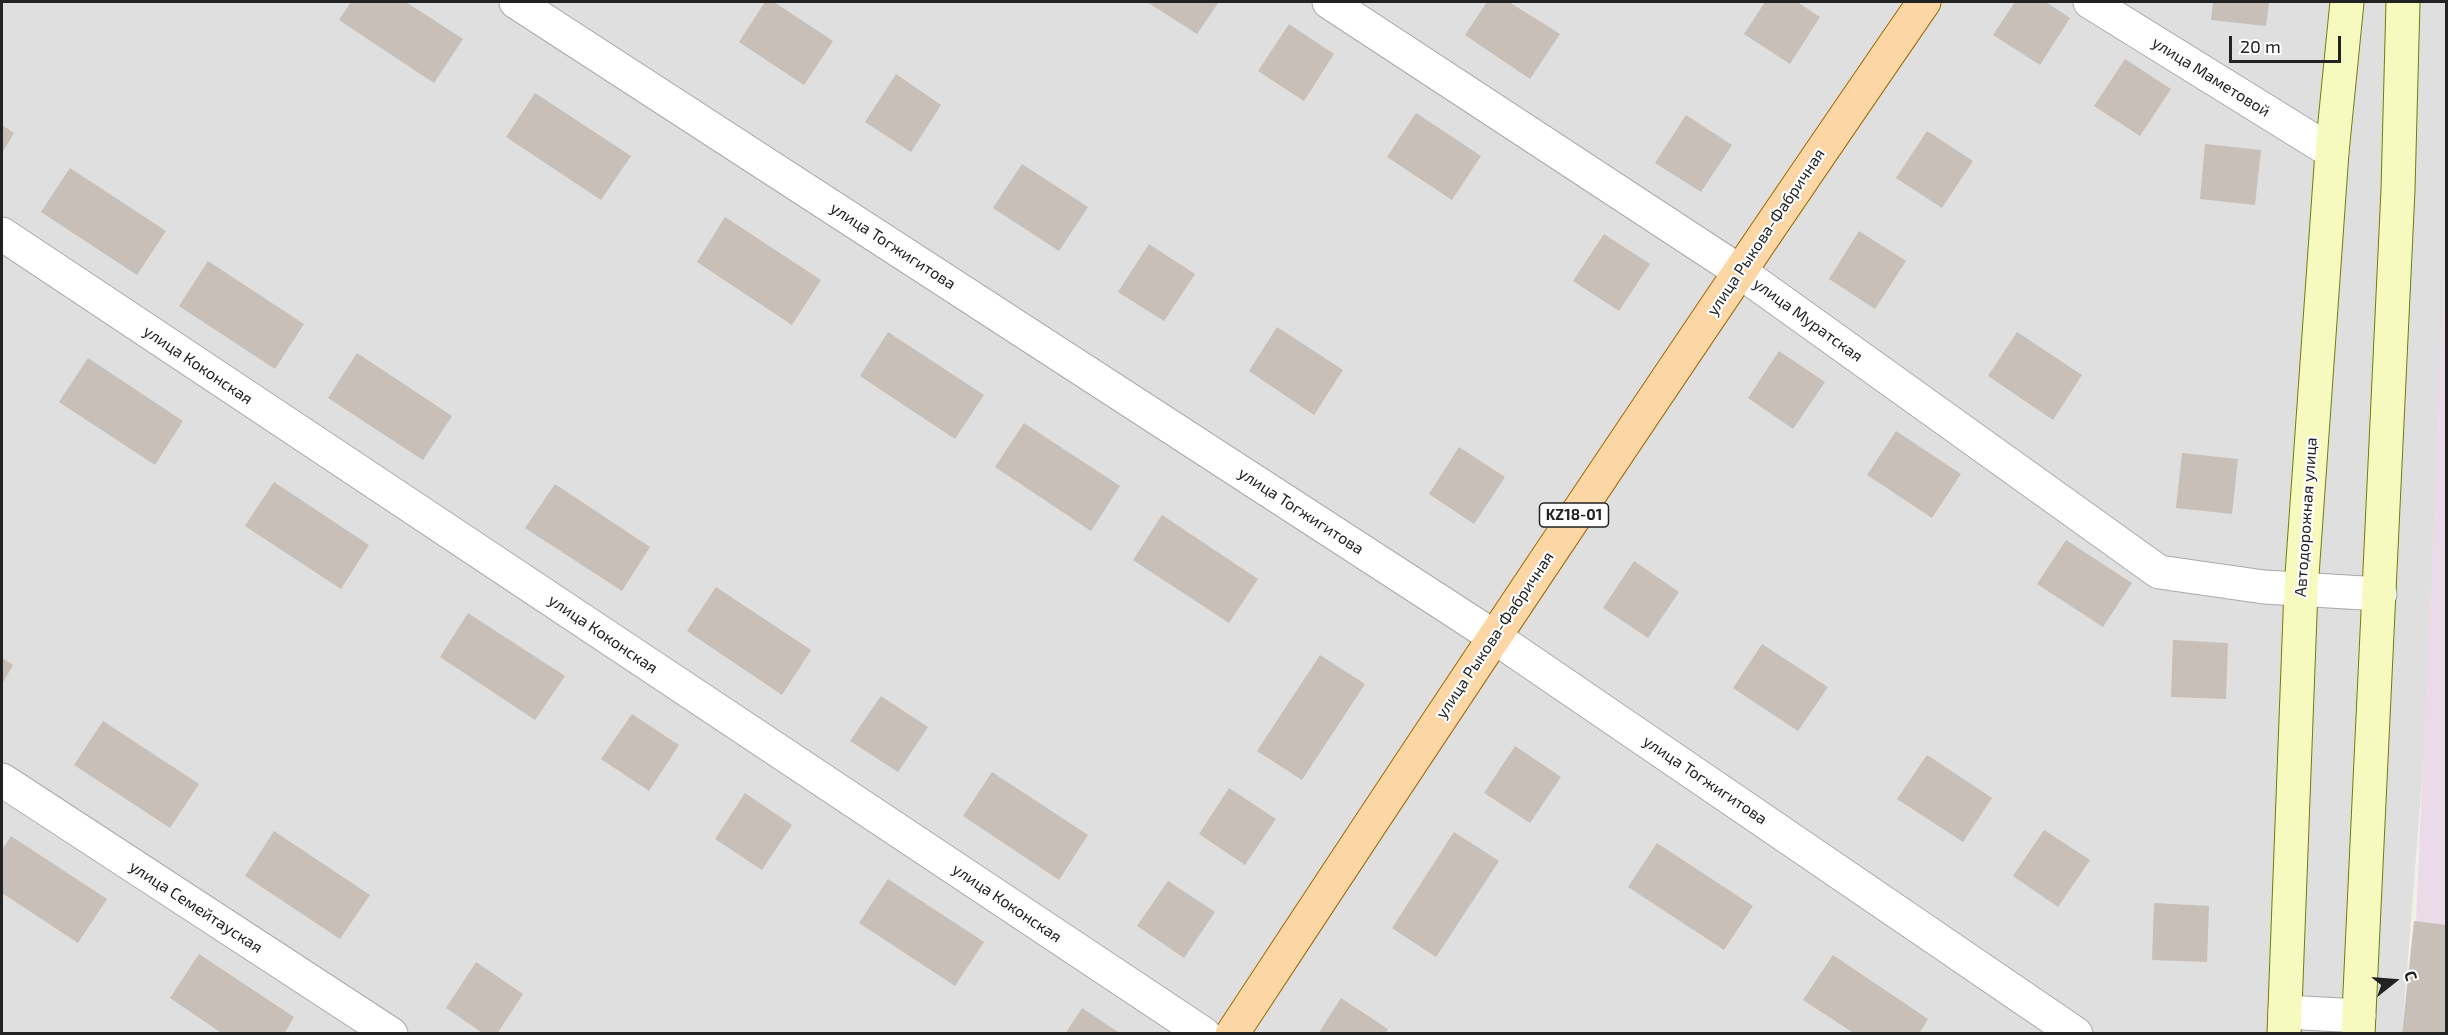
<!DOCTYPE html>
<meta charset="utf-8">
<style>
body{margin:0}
#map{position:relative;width:2448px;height:1035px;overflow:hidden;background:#f2efe9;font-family:"Exo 2",sans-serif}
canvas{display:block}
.frame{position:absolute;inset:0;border:3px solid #222;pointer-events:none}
.north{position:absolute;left:2364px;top:951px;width:60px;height:60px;-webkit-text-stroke:4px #fff;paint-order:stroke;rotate:73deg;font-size:16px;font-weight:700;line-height:24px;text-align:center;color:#222}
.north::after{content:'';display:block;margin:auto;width:21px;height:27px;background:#222;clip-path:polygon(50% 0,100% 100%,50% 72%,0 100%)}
.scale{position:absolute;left:2229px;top:36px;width:112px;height:27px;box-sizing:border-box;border:3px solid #222;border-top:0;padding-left:8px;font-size:18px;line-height:21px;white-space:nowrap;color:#222;-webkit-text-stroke:4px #fff;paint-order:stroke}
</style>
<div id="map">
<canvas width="2448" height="1035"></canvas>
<div class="frame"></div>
<div class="north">С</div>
<div class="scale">20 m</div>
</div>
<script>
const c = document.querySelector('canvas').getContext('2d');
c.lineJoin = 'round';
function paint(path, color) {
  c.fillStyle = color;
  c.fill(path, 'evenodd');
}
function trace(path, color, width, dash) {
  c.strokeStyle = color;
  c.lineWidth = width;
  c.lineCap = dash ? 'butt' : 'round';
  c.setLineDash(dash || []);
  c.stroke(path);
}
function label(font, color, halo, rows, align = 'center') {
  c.font = font + ' "Exo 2",sans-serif';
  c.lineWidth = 4.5;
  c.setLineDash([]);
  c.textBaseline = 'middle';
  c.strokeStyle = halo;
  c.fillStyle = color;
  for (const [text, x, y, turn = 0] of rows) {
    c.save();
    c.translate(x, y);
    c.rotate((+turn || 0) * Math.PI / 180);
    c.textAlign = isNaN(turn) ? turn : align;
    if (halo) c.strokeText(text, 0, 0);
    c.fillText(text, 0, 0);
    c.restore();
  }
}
const residential = new Path2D(`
 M2,2H2446V477L2402,1033L2,1034Z`);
const industrial = new Path2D(`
 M2446,249V1033H2411Z`);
const building = new Path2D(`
 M351,2H406L463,39L434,83L339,20Z
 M765,2H774L833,41L804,85L739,42Z
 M1147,2H1219L1197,34Z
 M1487,2H1509L1560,34L1530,79L1465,35Z
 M1765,2H1797L1820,17L1790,64L1744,34Z
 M2015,2H2046L2070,18L2040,65L1993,35Z
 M2213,2H2269L2266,26L2211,20Z
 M1289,24L1334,54L1304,101L1258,71Z
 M2125,59L2171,89L2140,136L2094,106Z
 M896,74L941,105L911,152L865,122Z
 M535,93L631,156L601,200L506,137Z
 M1416,113L1481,156L1452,200L1387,157Z
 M1686,115L1732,145L1701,192L1655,163Z
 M2,125L14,133L2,153Z
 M1927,131L1973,161L1942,208L1896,178Z
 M2205,144L2261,150L2255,205L2200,199Z
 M1022,164L1088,207L1059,251L993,208Z
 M70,168L166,231L137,275L41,212Z
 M725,217L821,280L792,325L697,262Z
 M1859,231L1906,261L1875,309L1829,279Z
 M1604,234L1650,264L1619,311L1573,281Z
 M1149,244L1195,274L1164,321L1118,292Z
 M208,261L304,324L275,369L179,306Z
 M1277,327L1343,370L1314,415L1249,371Z
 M888,332L984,395L955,439L860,376Z
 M2017,332L2082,375L2053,420L1988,376Z
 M1779,351L1825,382L1793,429L1748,398Z
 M357,353L452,416L423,460L328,398Z
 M88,358L183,421L155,465L59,402Z
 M1024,423L1120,486L1091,531L995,467Z
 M1896,431L1961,474L1932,518L1867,475Z
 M1459,447L1505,477L1474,524L1429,494Z
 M2182,453L2238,459L2232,514L2176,508Z
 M274,482L369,545L341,589L245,526Z
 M555,484L650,547L622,591L525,528Z
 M1162,515L1258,579L1229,623L1133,560Z
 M2066,540L2132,583L2103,627L2037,584Z
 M1634,561L1679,592L1648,638L1603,608Z
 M716,587L811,650L782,695L687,631Z
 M468,613L565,676L535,720L440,657Z
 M2173,640L2228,643L2226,699L2171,697Z
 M1762,644L1828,687L1798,731L1733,688Z
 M1320,655L1365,684L1302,780L1257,751Z
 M2,658L13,665L2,684Z
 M881,696L928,727L898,772L850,741Z
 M632,714L679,745L649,791L601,759Z
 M103,721L199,784L170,828L74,765Z
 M1515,746L1561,777L1530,823L1484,793Z
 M1927,755L1992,798L1963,842L1897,799Z
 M992,772L1088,835L1059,880L963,816Z
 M1229,788L1276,819L1245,865L1199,834Z
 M745,793L792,825L762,870L715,839Z
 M2044,830L2090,860L2058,907L2013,876Z
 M274,831L370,895L340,939L245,876Z
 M1454,832L1499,861L1436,957L1392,928Z
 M11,836L107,899L78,943L2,893V850Z
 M1657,843L1753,906L1724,950L1628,887Z
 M888,879L984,942L955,986L859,923Z
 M1168,881L1215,912L1184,958L1137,926Z
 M2154,903L2209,906L2207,962L2152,960Z
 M2414,921L2446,925V1034H2402Z
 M199,954L294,1017L284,1034H223L170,998Z
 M1833,955L1928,1019L1919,1034H1855L1803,1000Z
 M476,962L523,994L497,1034H484L446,1008Z
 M1341,998L1388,1029L1385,1034H1318Z
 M1082,1008L1121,1034H1065Z`);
const minor = new Path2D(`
 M516,2L1493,636L2076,1034
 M1329,2L1739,271L2159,572L2264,587L2380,594
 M2090,2L2332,152
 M2,234L1204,1034
 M2,780L391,1034
 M2285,1012L2359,1016`);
const secondary = new Path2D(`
 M2284,1034L2301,589L2332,152L2347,2
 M2358,1034L2398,190L2403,2`);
const primary = new Path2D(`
 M1232,1034C1460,687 1689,343 1924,2`);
const shields = [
 [1574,515,69]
];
const shieldNames = [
 ["KZ18-01",1574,515]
];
const streetNames = [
 ["улица Маметовой",2211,77,32],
 ["улица Рыкова-Фабричная",1766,232,-56],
 ["улица Тогжигитова",893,246,33],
 ["улица Муратская",1808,320,36],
 ["улица Коконская",198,365,34],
 ["улица Тогжигитова",1301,511,33],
 ["Автодорожная улица",2306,517,-86],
 ["улица Коконская",603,634,34],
 ["улица Рыкова-Фабричная",1495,635,-56],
 ["улица Тогжигитова",1705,780,34],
 ["улица Коконская",1007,903,34],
 ["улица Семейтауская",196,907,33]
];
paint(residential, '#e0dfdf');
paint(industrial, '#ebdbe8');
paint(building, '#c7bfb8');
trace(minor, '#a9a9a9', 35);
trace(secondary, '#707d05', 35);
trace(primary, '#a06b00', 35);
trace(minor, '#fff', 33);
trace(secondary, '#f7fabf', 33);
trace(primary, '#fcd6a4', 33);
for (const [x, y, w] of shields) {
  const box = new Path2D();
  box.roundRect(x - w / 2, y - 12, w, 24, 4.5);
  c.fillStyle = '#fff';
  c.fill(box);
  trace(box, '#222', 1.5);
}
label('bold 15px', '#222', null, shieldNames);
label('16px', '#222', '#fff', streetNames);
</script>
